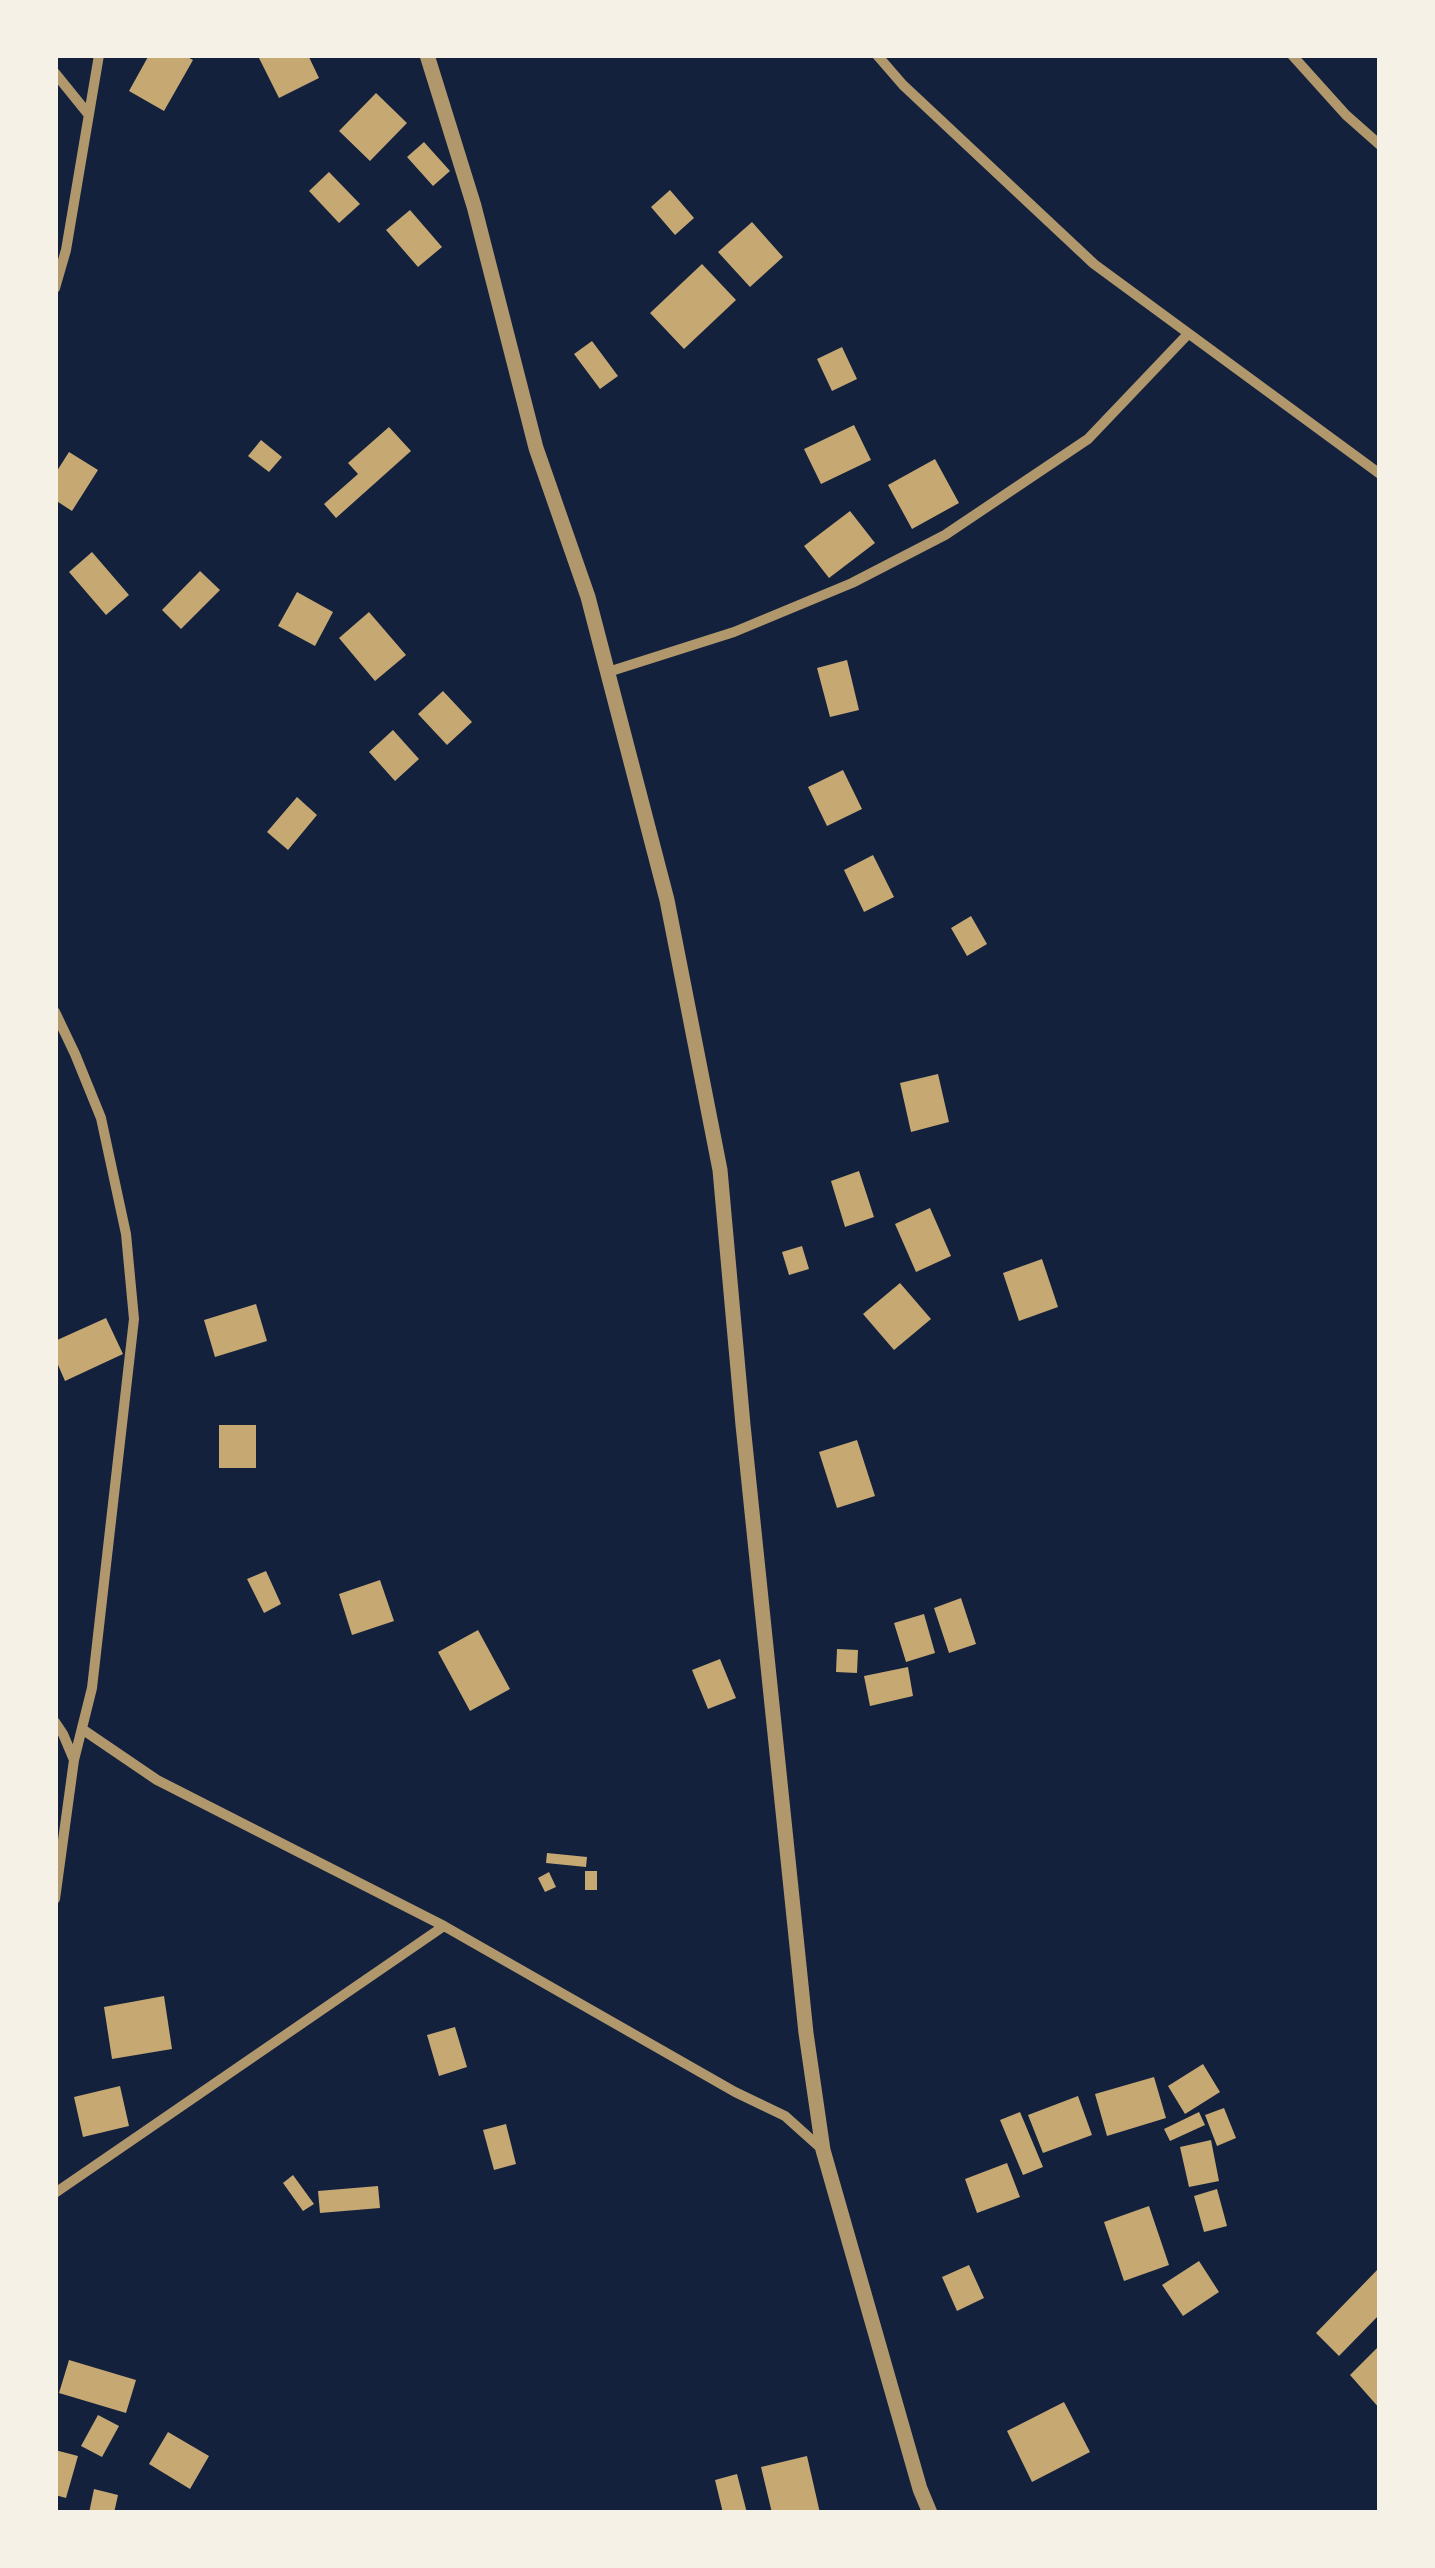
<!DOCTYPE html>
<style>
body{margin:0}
#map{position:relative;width:1435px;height:2568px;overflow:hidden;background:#14213d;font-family:Figtree,sans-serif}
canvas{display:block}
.frame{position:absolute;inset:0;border:58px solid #f6f1e7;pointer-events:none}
</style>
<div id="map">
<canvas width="1435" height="2568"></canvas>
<div class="frame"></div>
</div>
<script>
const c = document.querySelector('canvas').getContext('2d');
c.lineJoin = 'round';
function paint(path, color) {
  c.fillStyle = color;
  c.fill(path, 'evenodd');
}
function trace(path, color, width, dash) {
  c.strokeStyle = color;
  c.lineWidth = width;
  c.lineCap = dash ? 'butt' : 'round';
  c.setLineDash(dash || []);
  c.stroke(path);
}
const building = new Path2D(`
 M149,55H184L193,60L164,111L129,91Z
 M266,55H308L319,78L279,98L259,58Z
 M376,93L407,123L370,161L339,131Z
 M424,142L450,171L433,186L407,157Z
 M329,172L360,204L339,223L309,191Z
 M670,190L694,218L675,235L651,207Z
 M410,210L442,247L418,267L386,230Z
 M752,222L783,257L750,287L718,252Z
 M702,264L736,300L684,349L650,313Z
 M592,341L618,376L600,389L574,354Z
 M842,347L857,379L832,391L817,359Z
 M854,425L871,460L821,484L804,449Z
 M389,427L411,451L336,518L324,504L358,474L348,463Z
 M261,440L282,457L269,472L248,456Z
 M69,452L98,470L72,511L55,500V474Z
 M935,459L959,503L912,529L888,485Z
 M850,511L875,543L829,578L804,546Z
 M92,552L129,595L106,615L69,572Z
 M200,571L220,590L181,629L162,610Z
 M297,592L333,612L315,646L278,626Z
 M369,612L406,655L375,681L339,638Z
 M847,660L859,710L830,717L817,668Z
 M443,691L472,722L447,745L418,714Z
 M393,730L419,759L395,781L369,752Z
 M843,770L862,809L827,826L808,787Z
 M297,797L317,815L288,850L267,832Z
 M873,855L894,897L864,912L844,870Z
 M971,916L987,944L967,956L951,928Z
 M938,1074L949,1122L911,1132L900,1083Z
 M859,1171L874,1217L845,1227L831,1181Z
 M930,1208L951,1256L916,1272L895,1224Z
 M802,1246L809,1269L789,1275L782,1252Z
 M1042,1259L1058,1307L1019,1321L1003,1273Z
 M900,1283L931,1319L894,1350L863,1314Z
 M256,1304L267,1341L215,1357L204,1320Z
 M106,1318L123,1354L65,1381L55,1358V1341Z
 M219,1425H256V1468H219Z
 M857,1440L875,1496L837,1508L819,1452Z
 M266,1571L281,1604L264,1613L247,1579Z
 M380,1580L394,1621L352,1635L339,1594Z
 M961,1598L976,1644L949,1653L934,1608Z
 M924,1614L935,1653L906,1662L894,1623Z
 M478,1630L510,1689L470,1711L438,1652Z
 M837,1649L858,1650L857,1673L836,1672Z
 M720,1659L736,1698L708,1709L692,1670Z
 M908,1667L913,1696L870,1706L864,1676Z
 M547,1853L587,1857L586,1867L546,1863Z
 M585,1871H597V1890H585Z
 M549,1872L556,1887L545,1892L538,1878Z
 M164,1996L172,2049L112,2059L104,2007Z
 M455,2027L467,2067L439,2076L427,2035Z
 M1203,2064L1220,2092L1185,2114L1168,2086Z
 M1154,2077L1166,2118L1107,2136L1095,2094Z
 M120,2086L129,2126L83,2137L74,2097Z
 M1078,2096L1092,2135L1043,2153L1028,2115Z
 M1224,2108L1236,2138L1217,2146L1205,2115Z
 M1020,2112L1043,2167L1023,2175L1000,2120Z
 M1199,2112L1205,2125L1170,2141L1164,2129Z
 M506,2124L516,2164L494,2170L483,2130Z
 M1211,2140L1219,2181L1189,2187L1180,2147Z
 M1007,2163L1020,2197L977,2213L965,2179Z
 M293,2175L314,2204L303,2211L283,2183Z
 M378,2186L380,2208L320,2213L318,2191Z
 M1217,2189L1227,2226L1204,2232L1194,2196Z
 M1149,2206L1169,2265L1124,2281L1104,2222Z
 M1199,2261L1219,2292L1183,2316L1162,2285Z
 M969,2265L984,2298L957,2311L942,2277Z
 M1380,2267V2314L1339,2356L1316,2333Z
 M1380,2345V2409L1350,2375Z
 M69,2360L136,2380L126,2413L59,2393Z
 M1064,2402L1090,2452L1032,2482L1007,2431Z
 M98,2415L119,2426L102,2457L81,2446Z
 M168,2432L209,2456L190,2489L149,2464Z
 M55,2450L78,2456L66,2498L55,2495Z
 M807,2456L820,2513H772L761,2467Z
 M737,2474L747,2513H723L715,2480Z
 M94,2489L118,2495L114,2513H89Z`);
const minor = new Path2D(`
 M877,55L903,85L1094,264L1380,474
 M1292,55L1346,115L1380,145
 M55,73L89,115
 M55,288L66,250L99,55
 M608,672L734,632L852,583L945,535L1088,439L1188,334
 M55,1012L75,1054L101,1118L126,1234L134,1319L92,1688L74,1760L55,1899
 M55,1722L63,1734L74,1760
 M82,1729L157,1780L444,1926L735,2092L785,2116L823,2150
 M55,2193L444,1926`);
const tertiary = new Path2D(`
 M427,55L474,206L536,448L588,597L667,900L720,1170L743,1425L806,2033L823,2150L920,2489L930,2513`);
paint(building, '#c6a872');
trace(minor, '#b1986c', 10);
trace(tertiary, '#b1986c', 15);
</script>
